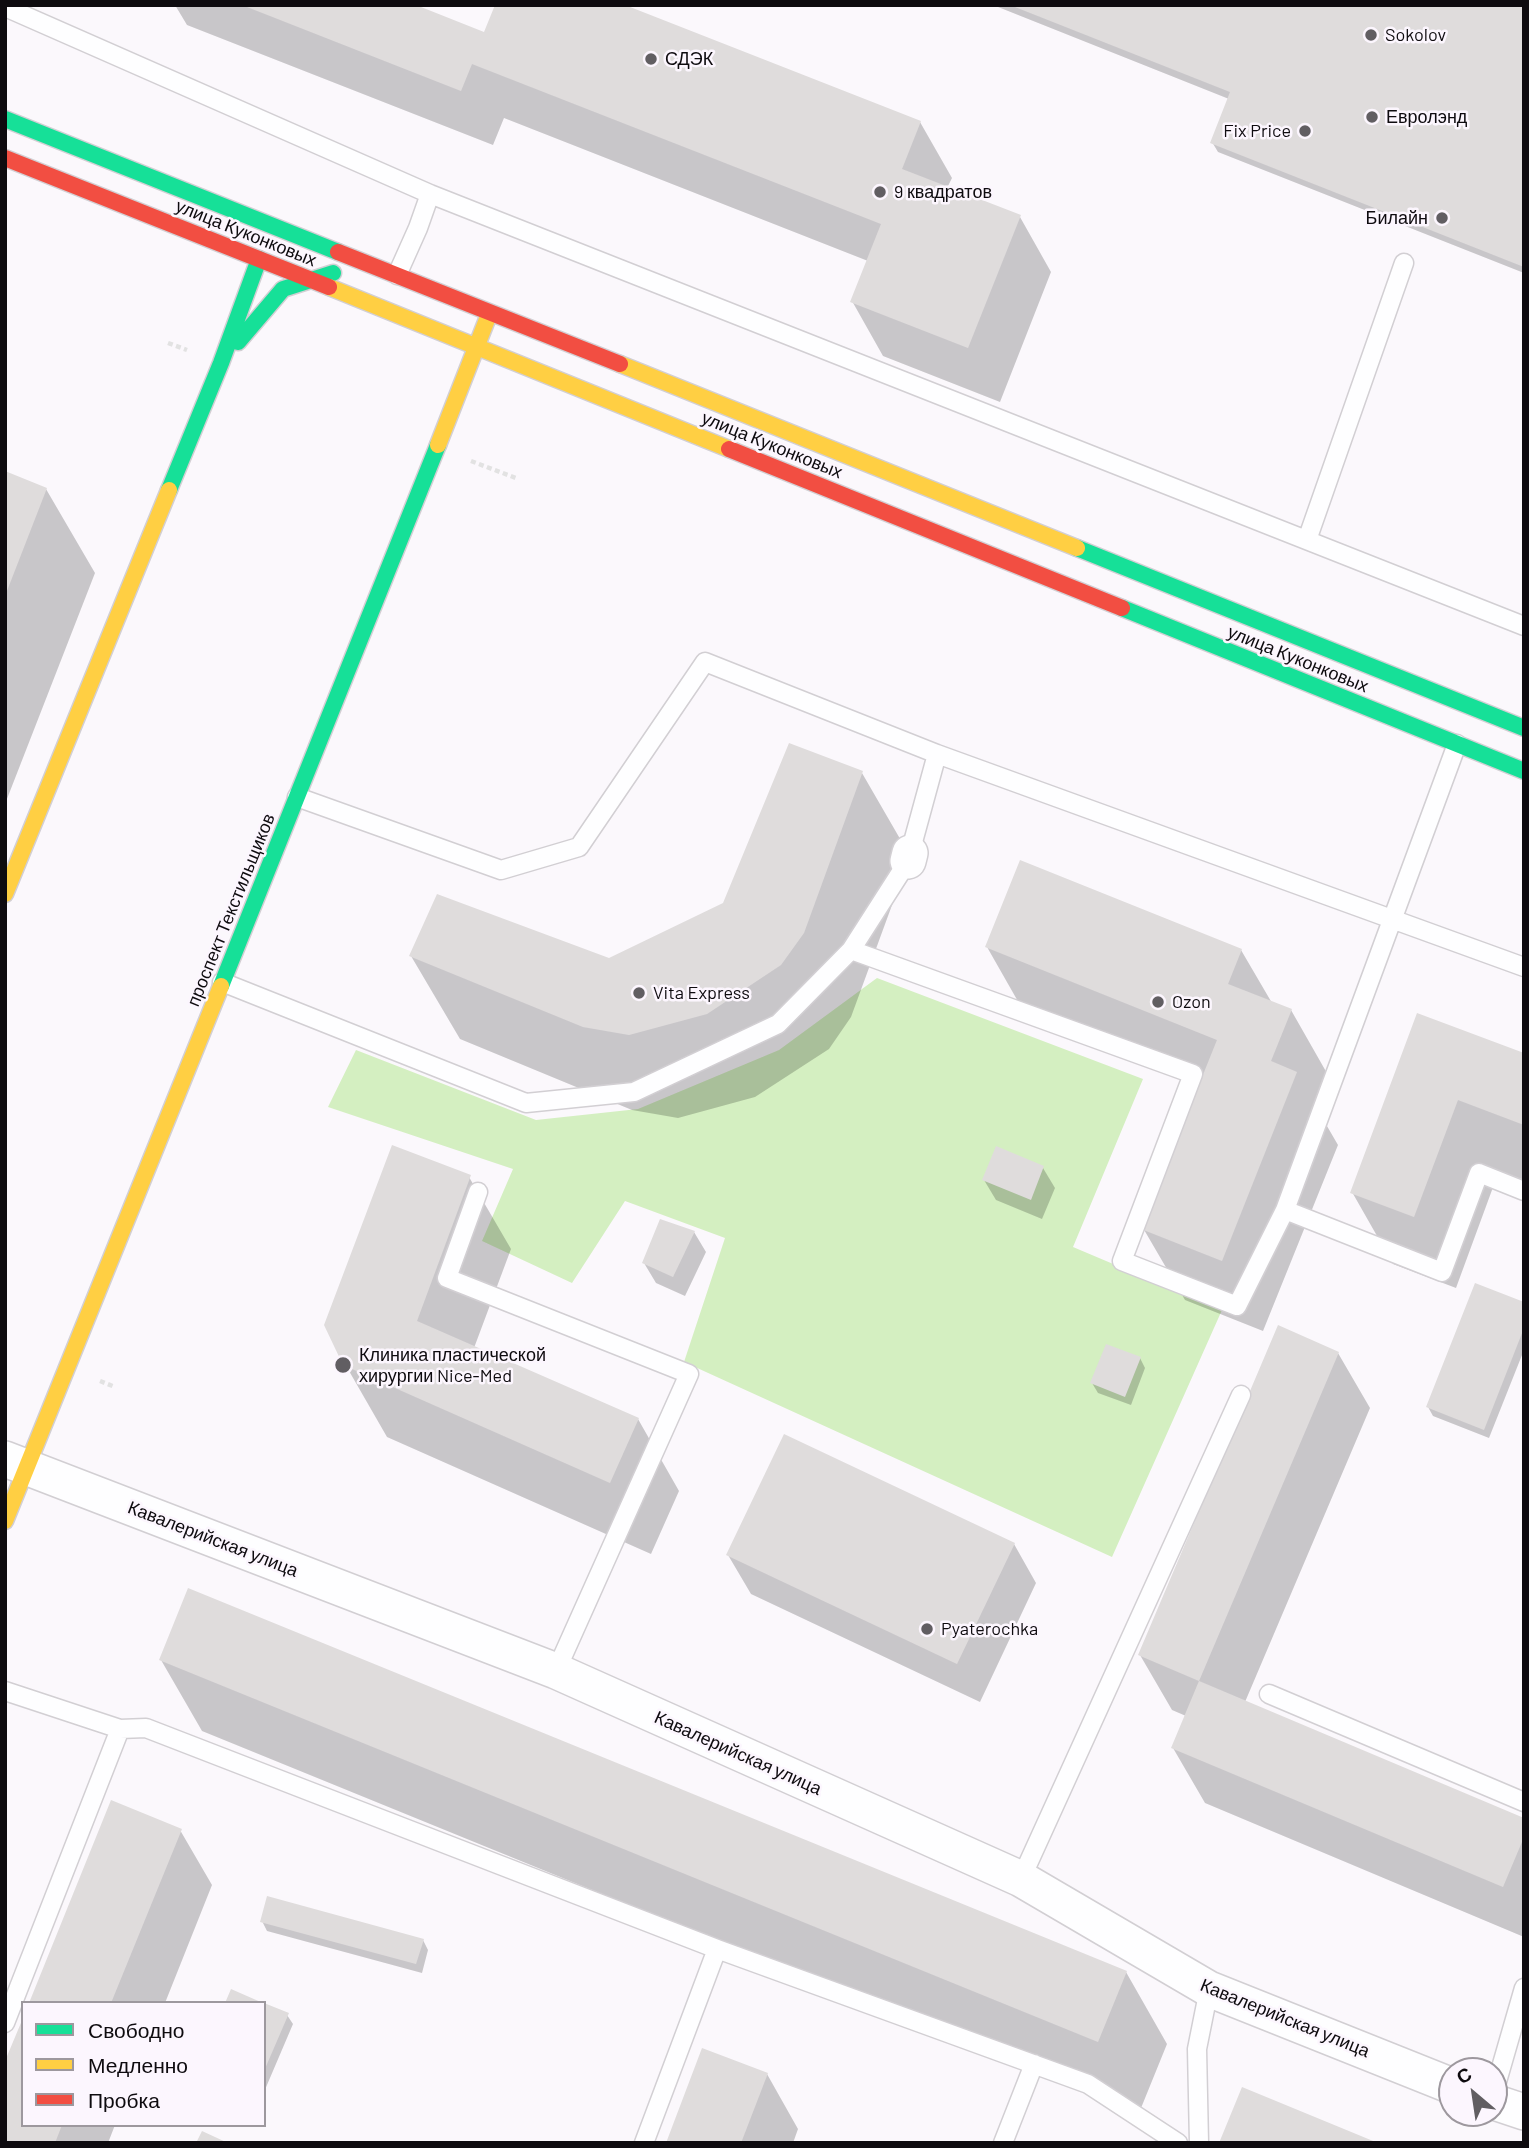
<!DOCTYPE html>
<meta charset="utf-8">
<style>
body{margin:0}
#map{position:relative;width:1529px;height:2148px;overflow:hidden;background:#fbf8fc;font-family:Barlow,sans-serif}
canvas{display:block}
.frame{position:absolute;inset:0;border:7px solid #0e0b0f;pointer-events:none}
.legend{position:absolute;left:21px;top:2001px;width:245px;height:126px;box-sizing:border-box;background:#fcf6fe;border:2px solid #9d989e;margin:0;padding:9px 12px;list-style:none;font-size:21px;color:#0e0b0f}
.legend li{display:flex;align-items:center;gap:14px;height:35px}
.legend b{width:35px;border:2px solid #9d989e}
.north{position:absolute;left:1438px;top:2057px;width:70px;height:70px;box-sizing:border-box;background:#fcf6fe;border:2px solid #9d989e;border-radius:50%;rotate:331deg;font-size:19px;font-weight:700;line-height:28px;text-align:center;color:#0e0b0f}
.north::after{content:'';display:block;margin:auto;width:24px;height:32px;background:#615e62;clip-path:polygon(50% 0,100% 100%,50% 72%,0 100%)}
</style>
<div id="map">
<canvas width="1529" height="2148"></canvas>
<div class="frame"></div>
<ul class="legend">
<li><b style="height:9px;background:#16e098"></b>Свободно</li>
<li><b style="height:9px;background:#ffcf43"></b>Медленно</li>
<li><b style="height:9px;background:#f24e42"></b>Пробка</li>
</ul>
<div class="north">С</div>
</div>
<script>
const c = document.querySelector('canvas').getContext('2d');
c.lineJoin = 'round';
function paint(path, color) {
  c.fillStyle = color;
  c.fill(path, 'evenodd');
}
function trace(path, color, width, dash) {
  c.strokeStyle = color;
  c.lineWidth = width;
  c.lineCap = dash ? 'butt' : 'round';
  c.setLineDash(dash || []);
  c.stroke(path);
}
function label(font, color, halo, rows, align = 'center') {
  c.font = font + ' Barlow,sans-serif';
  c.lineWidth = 5;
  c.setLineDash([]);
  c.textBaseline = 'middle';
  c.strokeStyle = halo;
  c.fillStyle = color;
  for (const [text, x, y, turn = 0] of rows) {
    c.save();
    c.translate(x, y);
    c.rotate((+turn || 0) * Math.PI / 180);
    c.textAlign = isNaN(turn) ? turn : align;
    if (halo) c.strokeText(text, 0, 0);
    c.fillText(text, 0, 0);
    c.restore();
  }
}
const green = new Path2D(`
 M877,978L1143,1079L1073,1247L1222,1310L1112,1557L684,1362L725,1238L625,1201L572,1283L482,1241L513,1169L328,1107L356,1050L536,1120L638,1109L779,1050Z`);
const shadow = new Path2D(`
 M175,5H411L485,34L920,122L952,178L947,188L1020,217L1051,272L1000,402L883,356L852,301L868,261L504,118L493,145L187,25Z
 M993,5H1524V273L1218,152L1212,142L1229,99Z
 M5,473L46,489L95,573L5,804Z
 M862,773L910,856L851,1017L829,1049L755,1097L678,1118L632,1110L460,1039L411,956L609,960L724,904Z
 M987,947L1241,950L1272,1003L1291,1010L1332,1082L1320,1114L1338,1145L1263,1331L1185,1300L1143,1228L1200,1087L1028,1019Z
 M1418,1015L1524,1054V1180L1499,1171L1456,1288L1393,1264L1352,1192Z
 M1043,1168L1055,1188L1042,1219L996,1200L984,1180Z
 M469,1177L511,1249L474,1348L638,1419L679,1491L651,1554L387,1437L345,1364Z
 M694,1232L706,1252L685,1296L656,1283L644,1263Z
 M1524,1304V1350L1489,1438L1433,1416L1428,1407Z
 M1338,1353L1370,1408L1245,1702L1524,1820V1937L1205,1803L1173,1748L1186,1716L1172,1710L1140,1655Z
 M1140,1358L1145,1368L1131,1405L1098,1393L1092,1383Z
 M1014,1544L1036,1583L980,1702L751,1594L728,1555Z
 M161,1660L1126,1972L1167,2044L1139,2113L202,1731Z
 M180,1830L212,1885L165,2003H31Z
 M262,1921L423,1940L428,1950L422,1973L267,1931Z
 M264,2005L287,2015L293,2024L264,2092Z
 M767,2074L798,2129L793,2143H667Z
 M23,2125H115L108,2143H5Z`);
const building = new Path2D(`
 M242,5H416L484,32L495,5H625L921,121L902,169L1021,215L968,348L850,302L881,224L472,64L461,91Z
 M1010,5H1524V267L1210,143L1230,92Z
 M5,471L47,488L5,596Z
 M789,743L863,771L804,933L781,965L707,1014L629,1035L583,1027L409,956L437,894L609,958L723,903Z
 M1020,860L1242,949L1228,984L1292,1009L1271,1061L1297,1072L1222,1261L1141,1229L1217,1040L985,947Z
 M1417,1013L1524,1053V1125L1458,1100L1414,1217L1350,1193Z
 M392,1145L471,1175L417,1321L639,1418L610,1483L343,1365L324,1325Z
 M996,1146L1044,1166L1031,1200L982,1180Z
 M660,1219L695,1231L673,1277L642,1263Z
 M1475,1283L1524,1302V1328L1484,1430L1426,1407Z
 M1278,1325L1339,1352L1199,1681L1138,1655Z
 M1106,1344L1141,1357L1125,1397L1090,1383Z
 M784,1434L1015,1543L957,1664L726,1555Z
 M188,1588L1127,1971L1098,2042L159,1660Z
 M1199,1681L1524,1818V1837L1503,1887L1171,1748Z
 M111,1800L182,1829L111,2003H29Z
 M267,1896L424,1939L416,1964L260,1922Z
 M231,1989L263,2003H225Z
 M264,2003L289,2013L264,2071Z
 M23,2018V2125H62L55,2143H5V2061Z
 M702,2048L768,2073L741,2143H666Z
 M1242,2087L1378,2143H1219Z
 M202,2131L228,2143H196Z`);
const path = new Path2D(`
 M168,343L187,350
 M471,461L516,478
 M100,1381L115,1387`);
const lane = new Path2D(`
 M5,7L430,194L418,228L397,275
 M430,194L1524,626
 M1307,540L1404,263
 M1457,744L1285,1210L1442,1272L1479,1173L1524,1191
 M297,797L501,870L579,847L705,662L937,754L1524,967
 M910,853L937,754
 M851,950L908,861
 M222,982L526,1103L634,1092L778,1024L851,950L1193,1074L1122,1261L1237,1306L1285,1210
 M478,1192L447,1278L689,1374L556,1671
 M5,1691L120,1729L146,1728L717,1949L644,2143
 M1269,1694L1524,1802
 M1021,1879L1241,1395
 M717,1949L1088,2084L1178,2143
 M5,2023L120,1729
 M1494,2092L1524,1988
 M1003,2143L1034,2064
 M1199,2143L1197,2049L1209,1989`);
const street = new Path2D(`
 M908,861L910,853
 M5,1459L556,1671L1021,1879L1209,1989L1452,2086
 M1494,2102L1524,2112`);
const fast = new Path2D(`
 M5,119L338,252
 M238,342L283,289L333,273
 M169,490L221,363L259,259
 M1077,548L1524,728
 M1122,608L1524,771
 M221,986L438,445`);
const slow = new Path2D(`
 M329,287L729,449
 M620,364L1077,548
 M438,445L488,317
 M5,894L169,490
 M5,1521L221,986`);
const jam = new Path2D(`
 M5,158L329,287
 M338,252L620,364
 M729,449L1122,608`);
const markers = [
 [1371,35,7,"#615e62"],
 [651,59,7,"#615e62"],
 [1372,117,7,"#615e62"],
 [1305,131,7,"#615e62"],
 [880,192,7,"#615e62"],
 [1442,218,7,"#615e62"],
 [639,993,7,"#615e62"],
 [1158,1002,7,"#615e62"],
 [343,1365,9,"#615e62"],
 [927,1629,7,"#615e62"]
];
const poiNames = [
 ["Sokolov",1385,35],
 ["СДЭК",665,59],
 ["Евролэнд",1386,117],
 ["Fix Price",1291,131,"right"],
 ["9 квадратов",894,192],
 ["Билайн",1428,218,"right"],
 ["Vita Express",653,993],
 ["Ozon",1172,1002],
 ["Клиника пластической",359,1355],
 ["хирургии Nice-Med",359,1376],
 ["Pyaterochka",941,1629]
];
const streetNames = [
 ["улица Куконковых",246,233,22],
 ["улица Куконковых",772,445,22],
 ["улица Куконковых",1298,659,22],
 ["проспект Текстильщиков",231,910,-68],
 ["Кавалерийская улица",213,1539,21],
 ["Кавалерийская улица",738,1753,24],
 ["Кавалерийская улица",1285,2018,22]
];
paint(green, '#d4efc1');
paint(shadow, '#0003');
paint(building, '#dfdcdc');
trace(lane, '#d2cfd3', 21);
trace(street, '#d2cfd3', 38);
trace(fast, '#d2cfd3', 19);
trace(slow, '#d2cfd3', 19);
trace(jam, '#d2cfd3', 19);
trace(path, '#e2e2e2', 4.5, [5, 3.5]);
trace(lane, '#fefeff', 18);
trace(street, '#fefeff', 35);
trace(fast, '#16e098', 16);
trace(slow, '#ffcf43', 16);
trace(jam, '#f24e42', 16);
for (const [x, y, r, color] of markers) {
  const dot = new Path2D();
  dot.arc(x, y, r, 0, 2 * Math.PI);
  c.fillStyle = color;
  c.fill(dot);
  trace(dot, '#fcf6fe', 2.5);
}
label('18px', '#0e0b0f', '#fcf6fe', poiNames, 'left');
label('18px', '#0e0b0f', '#fcf6fe', streetNames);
</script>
